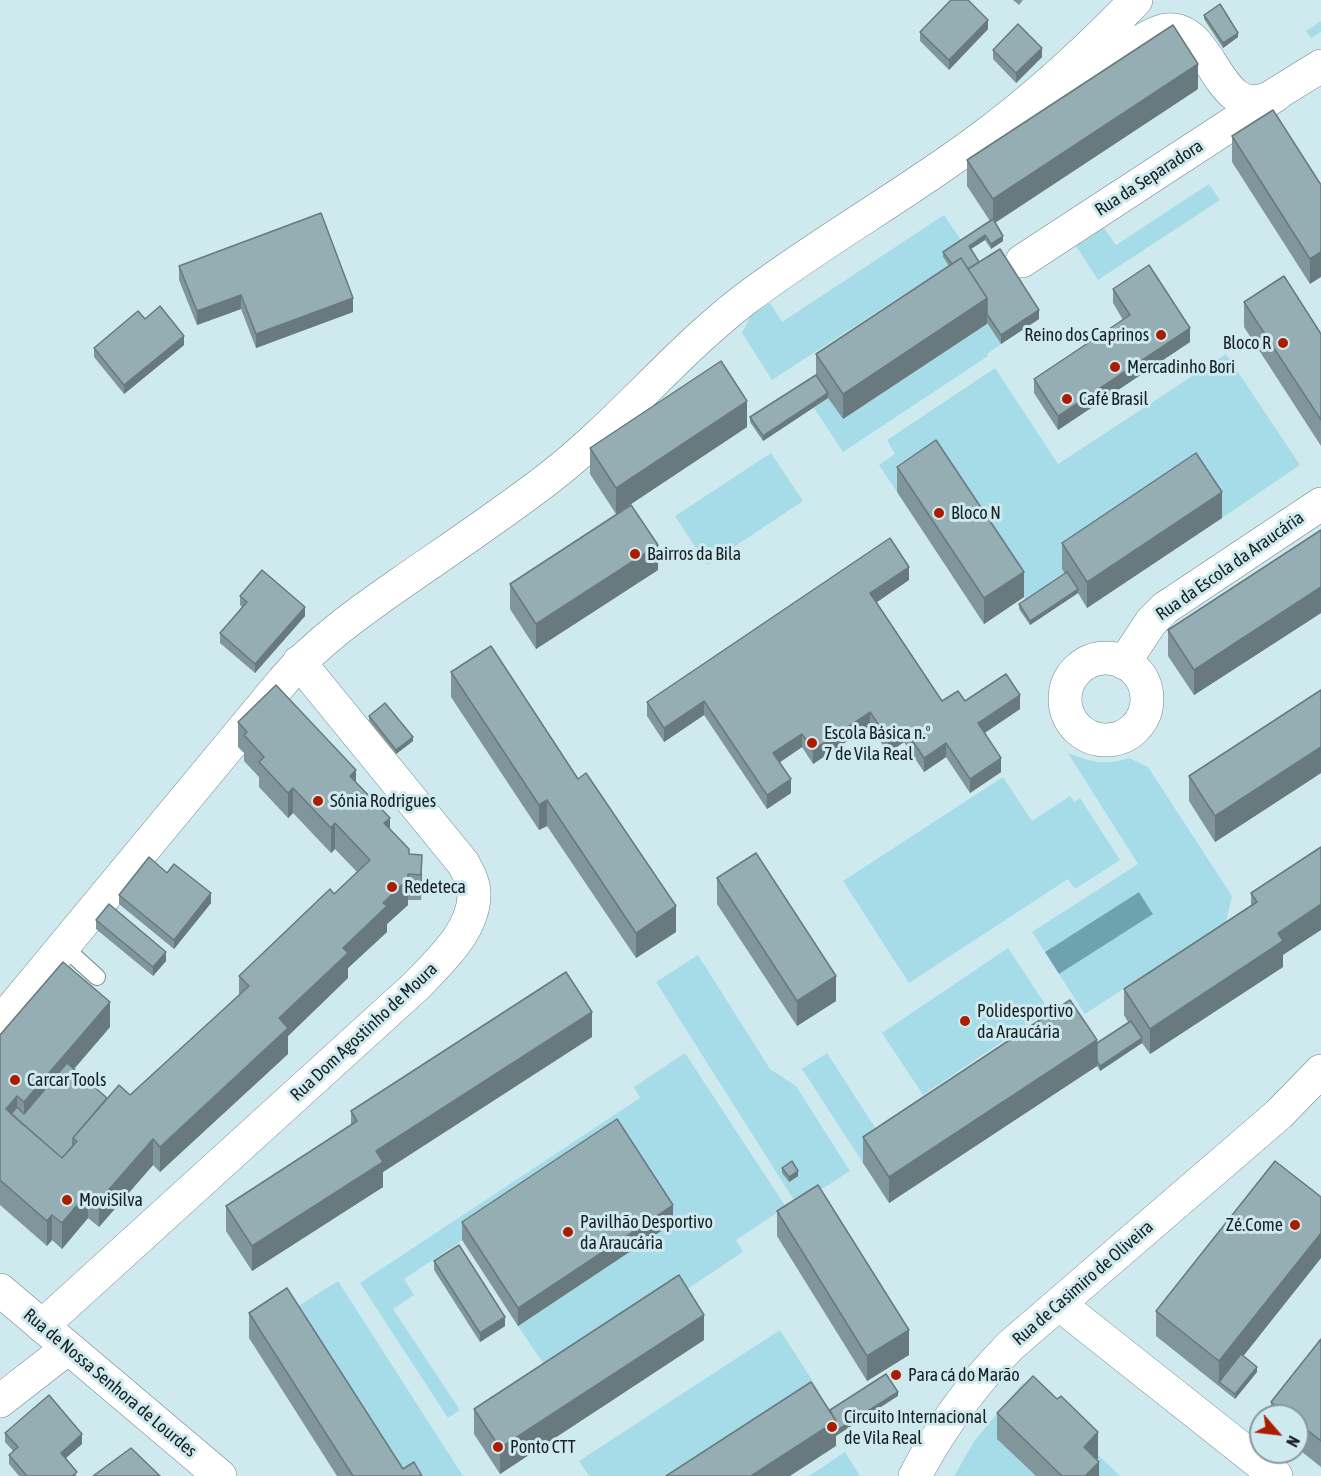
<!DOCTYPE html>
<meta charset="utf-8">
<style>
body{margin:0}
#map{position:relative;width:1321px;height:1476px;overflow:hidden;background:#cfeaef;font-family:"Asap Condensed",sans-serif}
canvas{display:block}
.north{position:absolute;left:1249px;top:1404px;width:60px;height:60px;box-sizing:border-box;background:#cfeaef;border:2px solid #869a9d;border-radius:50%;rotate:118deg;font-size:16px;font-weight:700;line-height:24px;text-align:center;color:#182123}
.north::after{content:'';display:block;margin:auto;width:21px;height:27px;background:#ab1d01;clip-path:polygon(50% 0,100% 100%,50% 72%,0 100%)}
</style>
<div id="map">
<canvas width="1321" height="1476"></canvas>
<div class="north">N</div>
</div>
<script>
const c = document.querySelector('canvas').getContext('2d');
c.lineJoin = 'round';
function paint(path, color) {
  c.fillStyle = color;
  c.fill(path, 'evenodd');
}
function trace(path, color, width, dash) {
  c.strokeStyle = color;
  c.lineWidth = width;
  c.lineCap = dash ? 'butt' : 'round';
  c.setLineDash(dash || []);
  c.stroke(path);
}
function label(font, color, halo, rows, align = 'center') {
  c.font = font + ' "Asap Condensed",sans-serif';
  c.lineWidth = 6;
  c.setLineDash([]);
  c.textBaseline = 'middle';
  c.strokeStyle = halo;
  c.fillStyle = color;
  for (const [text, x, y, turn = 0] of rows) {
    c.save();
    c.translate(x, y);
    c.rotate((+turn || 0) * Math.PI / 180);
    c.textAlign = isNaN(turn) ? turn : align;
    if (halo) c.strokeText(text, 0, 0);
    c.fillText(text, 0, 0);
    c.restore();
  }
}
const green = new Path2D(`
 M1321,21V32L1311,38L1306,31Z
 M1209,184L1220,200L1098,280L1076,246L1104,228L1116,245Z
 M944,215L963,243L949,265L772,380L742,333L751,315L770,303L782,322Z
 M987,324L1001,344L987,354L988,356L843,452L814,408L828,398L843,419Z
 M1226,354L1300,465L1222,518L1196,479L1062,569L1067,577L1028,603L937,466L897,492L879,465L895,454L887,440L995,368L1058,464Z
 M771,453L803,501L707,565L675,516Z
 M1068,753C1092,762 1104,766 1129,758L1148,767L1232,896L1226,922L1085,1014L1059,974L1153,913L1139,892L1045,952L1032,932L1138,864Z
 M1003,777L1032,821L1070,796L1074,802L1080,798L1120,860L1075,889L1068,879L909,983L843,881Z
 M1008,948L1049,1010L923,1095L882,1033Z
 M698,955L770,1069L796,1086L850,1171L797,1205L656,982Z
 M685,1053L786,1207L736,1240L743,1252L553,1378L518,1326L673,1223L617,1138L404,1279L414,1295L393,1309L460,1410L448,1418L360,1283L640,1098L634,1087Z
 M827,1053L887,1146L863,1163L802,1069Z
 M338,1281L463,1476H391L287,1313Z
 M780,1330L819,1391L689,1476H589L579,1461Z
 M1023,1383L1120,1476H954L975,1440Z
 M845,1452L860,1476H809Z`);
const water = new Path2D(`
 M1139,892L1153,914L1059,974L1045,952Z`);
const service = new Path2D(`
 M63,946L97,977`);
const minor = new Path2D(`
 M1022,261L1276,95
 M1065 699a41 41 0 1 1 82 0a41 41 0 1 1-82 0Z
 M1124,663L1151,622L1165,608L1321,504
 M1059,1304L1276,1476
 M42,1326L416,986C439,962 475,930 474,893C474,883 468,872 463,863L299,662
 M0,1401L68,1348`);
const tertiary = new Path2D(`
 M1061,95C1083,81 1144,33 1166,30C1214,24 1216,124 1271,97L1321,66
 M0,1023L283,681C317,642 358,613 401,583C450,549 501,515 549,478C619,424 674,354 744,300C818,244 900,198 976,142C1033,100 1086,52 1136,0
 M0,1290L220,1476`);
const primary = new Path2D(`
 M915,1476C940,1428 972,1385 1010,1346L1279,1114L1321,1071`);
const wall = new Path2D(`
 M1013,0H1023L1019,5Z
 M1204,15L1238,37L1223,48L1204,19Z
 M988,29L949,70L920,41V32Z
 M993,50L1042,57L1016,83L993,59Z
 M1198,89L995,223L1003,241L991,249L985,240L971,249L979,262L1039,319L1001,344L987,323L843,419L828,398L763,441L750,422V417L816,375V354L949,266L943,257V252L990,221L967,186V160Z
 M1232,136L1321,185L1310,284L1232,162Z
 M179,266L353,312L256,348L241,309L197,325L179,280Z
 M1113,289L1190,342L1058,430L1034,393V379L1123,320L1113,303Z
 M1244,302L1321,334V446L1244,327Z
 M145,319L184,345L124,394L94,357V348Z
 M747,427L616,514L590,474V448Z
 M897,467L1024,597L984,624L897,492Z
 M1222,518L1087,608L1078,593L1030,625L1019,609V604L1065,574L1062,569V543Z
 M1321,530V613L1194,695L1168,656V630Z
 M658,570L536,649L510,609V584Z
 M909,580L876,602L942,701H965L1020,709L985,733L1001,772L970,793L946,757L924,772L904,742L888,753L870,726L813,764L802,747L780,762L791,793L767,809L704,715L664,742L647,716V702Z
 M240,596L305,616L255,673L220,643V633L242,607L240,605Z
 M451,672L676,932L636,958L547,826L539,830L451,697Z
 M1321,690V773L1215,842L1189,801V776Z
 M369,716L413,741L396,754L369,721Z
 M238,722L356,782L409,854L422,855L421,900H408V905L387,924V932L348,968V978L288,1036V1054L160,1172L153,1165L99,1227L88,1218L62,1249L52,1240L47,1246L0,1205V1035L110,1027L74,1069L107,1098L130,1095L239,995V976L334,894L357,872L335,849L331,853L293,813L288,818L259,787V777L244,761V753L238,747Z
 M1321,847L1283,955V967L1150,1054L1142,1043L1100,1071L1097,1066L889,1203L863,1163V1137L1097,1043L1128,1022L1124,1015V989L1251,905V893Z
 M167,873L211,903L174,949L119,904V895Z
 M717,878L836,1001L797,1026L717,904Z
 M96,920L166,961L153,976L96,929Z
 M592,1037L383,1172V1187L252,1271L226,1231V1206L351,1125V1111Z
 M782,1168L798,1176L789,1182L782,1173Z
 M1321,1197V1258L1243,1356L1257,1372L1235,1399L1156,1336V1311Z
 M777,1211L909,1355L867,1381L777,1236Z
 M462,1222L673,1223L518,1326L462,1240Z
 M434,1261L505,1326L480,1342L434,1270Z
 M249,1313L403,1469L422,1476H337L249,1338Z
 M1321,1339V1467L1297,1448V1416H1271V1402Z
 M704,1340L500,1474L474,1434V1409Z
 M997,1413L1098,1458L1097,1459L1099,1476H1036L997,1439Z
 M5,1433L82,1444L65,1459L77,1476H19L9,1464V1455L13,1451L5,1442Z`);
const shadedWall = new Path2D(`
 M988,20V29L949,70V60Z
 M1238,33V37L1223,48V43Z
 M1042,48V57L1016,83V73Z
 M1198,64V89L993,224V199Z
 M985,235V240L969,250V246Z
 M1003,236V241L991,249V244Z
 M1321,252V277L1310,284V259Z
 M241,295V309L197,325V311Z
 M353,298V312L256,348V334Z
 M987,298V324L843,419V394Z
 M1039,310V319L1001,344V335Z
 M1190,328V342L1058,430V416Z
 M184,336V345L124,394V385Z
 M828,393V398L763,441V436Z
 M747,401V427L616,514V488Z
 M1222,492V518L1087,608V582Z
 M658,545V570L536,649V624Z
 M909,567V580L870,607V593Z
 M1024,572V597L984,624V598Z
 M1321,587V613L1194,695V670Z
 M1078,589V593L1030,625V621Z
 M305,607V616L255,673V664Z
 M1020,695V709L978,737V723Z
 M704,701V715L664,742V728Z
 M870,712V726L813,764V750Z
 M904,728V742L888,753V739Z
 M802,734V747L773,767V753Z
 M413,737V741L396,754V750Z
 M946,743V757L924,772V758Z
 M1321,747V773L1215,842V816Z
 M1001,758V772L970,793V779Z
 M356,770V796L350,776Z
 M791,779V793L767,809V795Z
 M293,788V813L288,818V793Z
 M547,800V826L539,830V805Z
 M390,818V843L384,823Z
 M335,823V849L331,853V828Z
 M422,855V880L421,900V875Z
 M408,874V905L387,924V932L348,968V978L288,1036V1054L160,1172V1147L279,1018Z
 M211,893V903L174,949V940Z
 M1321,904V930L1283,955V967L1150,1054V1029L1278,933Z
 M676,906V932L636,958V933Z
 M166,952V961L153,976V967Z
 M836,976V1001L797,1026V1001Z
 M110,1002V1027L24,1127V1102Z
 M592,1012V1037L383,1172V1187L252,1271V1246L376,1151Z
 M1142,1038V1043L1100,1071V1066Z
 M1097,1040V1066L889,1203V1177Z
 M17,1096V1121L6,1109Z
 M153,1139V1165L99,1227V1201Z
 M798,1171V1176L789,1182V1177Z
 M88,1192V1218L62,1249V1223Z
 M673,1205V1223L518,1326V1308Z
 M52,1215V1240L47,1246V1221Z
 M1321,1233V1258L1222,1383L1219,1382V1361Z
 M704,1315V1340L500,1474V1448Z
 M505,1317V1326L480,1342V1333Z
 M909,1330V1355L867,1381V1356Z
 M1257,1367V1372L1235,1399V1394Z
 M898,1392V1396L836,1436V1446L790,1476H751L836,1421Z
 M1098,1432V1458L1084,1473V1447Z
 M82,1434V1444L61,1462V1453Z
 M1099,1462V1476H1085Z`);
const building = new Path2D(`
 M951,0H968L988,20L949,60L920,32Z
 M1220,4L1238,33L1223,43L1204,15Z
 M1018,24L1042,48L1016,73L993,50Z
 M1173,25L1198,64L993,199L967,160Z
 M1273,110L1321,185V252L1310,259L1232,136Z
 M321,213L353,298L256,334L241,295L197,311L179,266Z
 M993,219L1003,236L991,244L985,235L969,246L979,262L968,269L961,258L952,264L943,252Z
 M1000,249L1039,310L1001,335L987,314V298L968,269Z
 M961,258L987,298L843,394L816,354Z
 M1149,265L1190,328L1058,416L1034,379L1130,315L1113,289Z
 M1284,276L1321,334V420L1244,302Z
 M160,306L184,336L124,385L94,348L138,311L145,319Z
 M721,361L747,401L616,488L590,448Z
 M816,375L828,393L763,436L750,417Z
 M936,440L1024,572L984,598L897,467Z
 M1196,453L1222,492L1087,582L1062,543Z
 M631,505L658,545L536,624L510,584Z
 M1321,530V587L1194,670L1168,630Z
 M890,538L909,567L870,593L942,701L958,691L965,701L1006,674L1020,695L978,723L1001,758L970,779L946,743L924,758L904,728L888,739L870,712L813,750L802,734L773,753L791,779L767,795L704,701L664,728L647,702Z
 M262,570L305,607L255,664L220,633L247,602L240,596Z
 M1067,572L1078,589L1030,621L1019,604Z
 M491,646L578,779L586,773L676,906L636,933L547,800L539,805L451,672Z
 M276,685L356,770L350,776L390,818L384,823L409,849V854L422,855L421,875L408,874V879L383,903L387,906L343,948L348,953L279,1018L288,1028L160,1147L153,1139L99,1201L88,1192L62,1223L52,1215L47,1221L0,1180V1035L63,962L110,1002L24,1102L17,1096L6,1109L62,1158L77,1141L73,1138L119,1085L130,1095L249,986L239,976L330,889L334,894L370,860L335,823L331,828L293,788L288,793L259,762L264,757L244,735L247,732L238,722Z
 M1321,690V747L1215,816L1189,776Z
 M385,703L413,737L396,750L369,716Z
 M1321,847V904L1278,933L1283,941L1150,1029L1124,989L1257,902L1251,893Z
 M756,853L836,976L797,1001L717,878Z
 M149,857L167,873L174,864L211,893L174,940L119,895Z
 M109,904L166,952L153,967L96,920Z
 M566,972L592,1012L376,1151L383,1162L252,1246L226,1206L357,1121L351,1111Z
 M1070,1000L1097,1040L889,1177L863,1137Z
 M1131,1021L1142,1038L1100,1066L1097,1061V1043Z
 M67,1063L107,1098L73,1138V1146L62,1158L11,1114L17,1107L24,1114Z
 M617,1119L673,1205L518,1308L462,1222Z
 M792,1161L798,1171L789,1177L782,1168Z
 M1275,1161L1321,1197V1233L1219,1361L1156,1311Z
 M818,1185L909,1330L867,1356L777,1211Z
 M459,1245L505,1317L480,1333L434,1261Z
 M679,1275L704,1315L500,1448L474,1409Z
 M287,1288L403,1469L414,1462L422,1476H353L249,1313Z
 M1321,1339V1441L1297,1422V1416H1289L1271,1402Z
 M1241,1354L1257,1367L1235,1394L1219,1382Z
 M886,1374L898,1392L836,1431V1421L830,1410Z
 M1033,1376L1057,1399L1061,1396L1098,1432L1084,1447L1099,1462L1085,1476H1062L997,1413Z
 M811,1382L836,1421L751,1476H666Z
 M49,1395L82,1434L61,1453L77,1472L72,1476H27L9,1455L18,1447L5,1433Z
 M131,1448L160,1476H93Z`);
const markers = [
 [1161,335,6,"#ab1d01"],
 [1283,343,6,"#ab1d01"],
 [1115,367,6,"#ab1d01"],
 [1067,399,6,"#ab1d01"],
 [939,513,6,"#ab1d01"],
 [635,554,6,"#ab1d01"],
 [812,743,6,"#ab1d01"],
 [318,801,6,"#ab1d01"],
 [392,887,6,"#ab1d01"],
 [965,1021,6,"#ab1d01"],
 [15,1080,6,"#ab1d01"],
 [67,1200,6,"#ab1d01"],
 [1295,1225,6,"#ab1d01"],
 [568,1232,6,"#ab1d01"],
 [896,1375,6,"#ab1d01"],
 [832,1427,6,"#ab1d01"],
 [498,1447,6,"#ab1d01"]
];
const streetNames = [
 ["Rua da Separadora",1149,178,-33],
 ["Rua da Escola da Araucária",1230,566,-35],
 ["Rua Dom Agostinho de Moura",364,1032,-43],
 ["Rua de Casimiro de Oliveira",1083,1283,-41],
 ["Rua de Nossa Senhora de Lourdes",110,1383,40]
];
const poiNames = [
 ["Reino dos Caprinos",1149,335,"right"],
 ["Bloco R",1271,343,"right"],
 ["Mercadinho Bori",1127,367],
 ["Café Brasil",1079,399],
 ["Bloco N",951,513],
 ["Bairros da Bila",647,554],
 ["Escola Básica n.º",824,733],
 ["7 de Vila Real",824,754],
 ["Sónia Rodrigues",330,801],
 ["Redeteca",404,887],
 ["Polidesportivo",977,1011],
 ["da Araucária",977,1032],
 ["Carcar Tools",27,1080],
 ["MoviSilva",79,1200],
 ["Pavilhão Desportivo",580,1222],
 ["da Araucária",580,1243],
 ["Zé.Come",1283,1225,"right"],
 ["Para cá do Marão",908,1375],
 ["Circuito Internacional",844,1417],
 ["de Vila Real",844,1438],
 ["Ponto CTT",510,1447]
];
paint(green, '#a6dce8');
paint(water, '#6da2ae');
trace(service, '#6d858b', 18);
trace(minor, '#6d858b', 34);
trace(tertiary, '#6d858b', 34);
trace(primary, '#6d858b', 34);
trace(service, '#fff', 16);
trace(minor, '#fff', 33);
trace(tertiary, '#fff', 33);
trace(primary, '#fff', 33);
paint(wall, '#80969a');
paint(shadedWall, '#687a7d');
paint(building, '#95aeb3');
trace(building, '#687a7d', 1.5);
for (const [x, y, r, color] of markers) {
  const dot = new Path2D();
  dot.arc(x, y, r, 0, 2 * Math.PI);
  c.fillStyle = color;
  c.fill(dot);
  trace(dot, '#cfeaef', 2);
}
label('18px', '#182123', '#cfeaef', streetNames);
label('18px', '#182123', '#cfeaef', poiNames, 'left');
</script>
